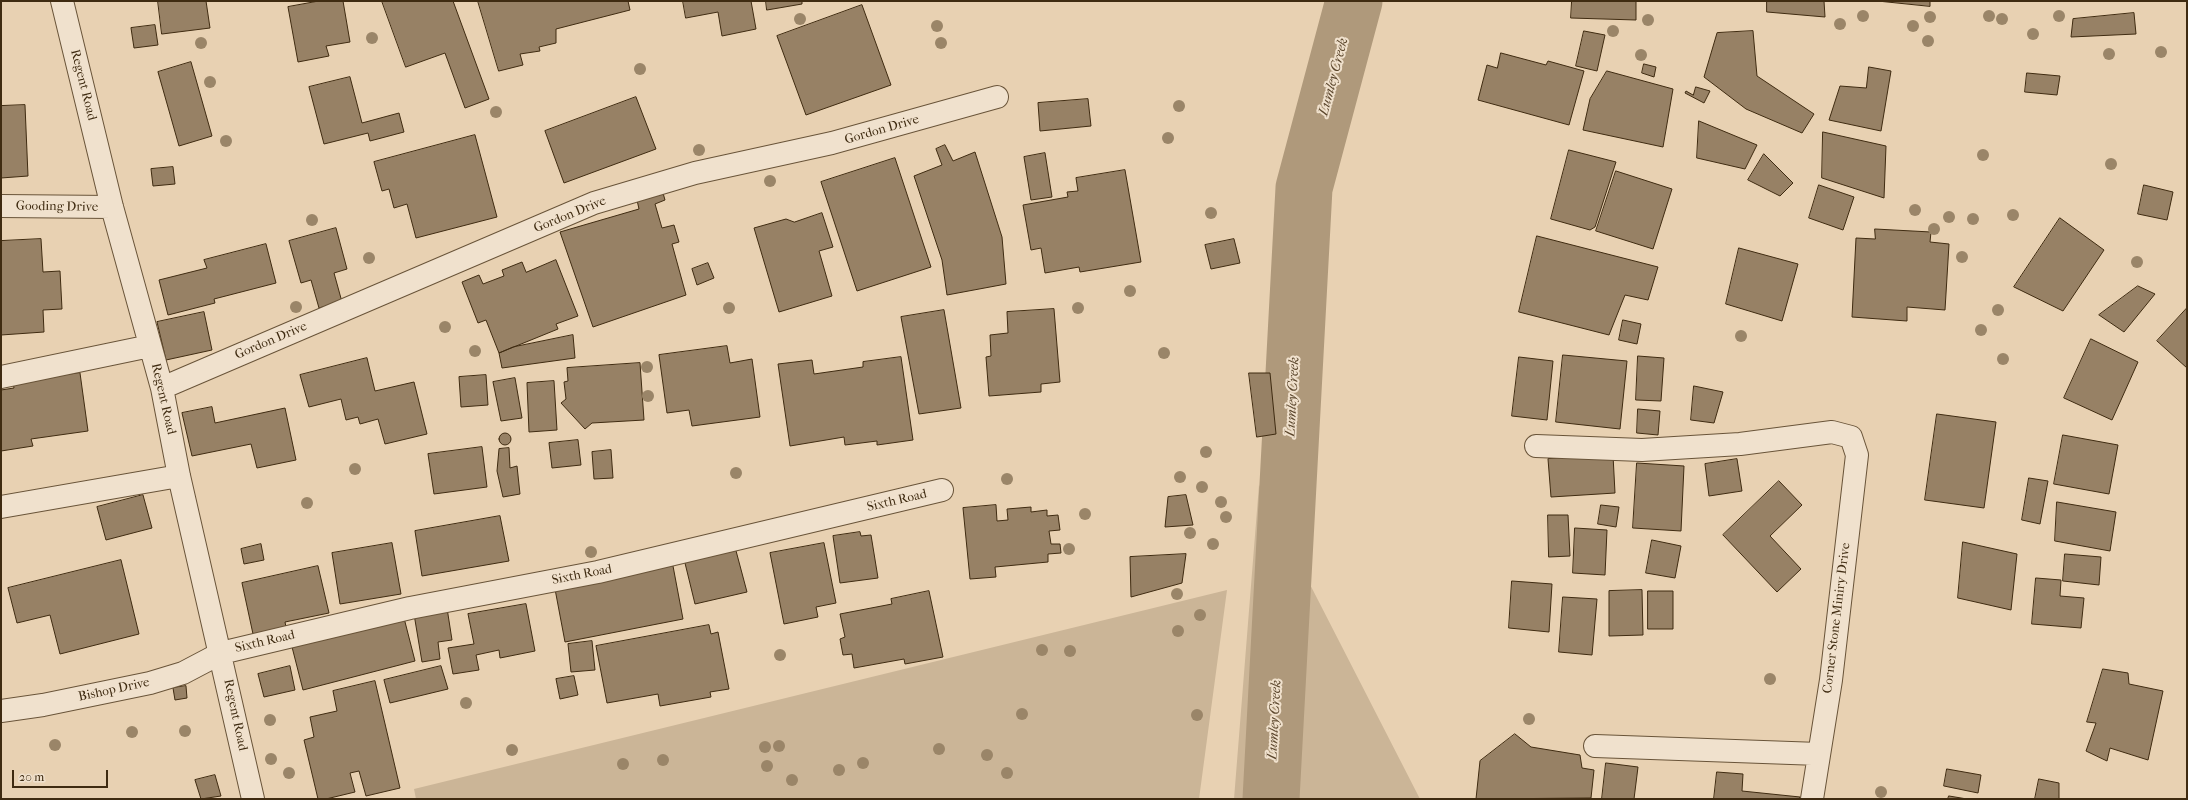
<!DOCTYPE html>
<style>
body{margin:0}
#map{position:relative;width:2188px;height:800px;overflow:hidden;background:#e8d1b2;font-family:"IM FELL French Canon",serif}
canvas{display:block}
.frame{position:absolute;inset:0;border:2px solid #3f2b11;pointer-events:none}
.scale{position:absolute;left:12px;top:770px;width:96px;height:18px;box-sizing:border-box;border:2px solid #3f2b11;border-top:0;padding-left:5px;font-size:12px;line-height:14px;white-space:nowrap;color:#3f2b11;-webkit-text-stroke:3px #f0e1cd;paint-order:stroke}
</style>
<div id="map">
<canvas width="2188" height="800"></canvas>
<div class="frame"></div>
<div class="scale">20 m</div>
</div>
<script>
const c = document.querySelector('canvas').getContext('2d');
c.lineJoin = 'round';
function paint(path, color) {
  c.fillStyle = color;
  c.fill(path, 'evenodd');
}
function trace(path, color, width, dash) {
  c.strokeStyle = color;
  c.lineWidth = width;
  c.lineCap = dash ? 'butt' : 'round';
  c.setLineDash(dash || []);
  c.stroke(path);
}
function label(font, color, halo, rows, align = 'center') {
  c.font = font + ' "IM FELL French Canon",serif';
  c.lineWidth = 4;
  c.setLineDash([]);
  c.textBaseline = 'middle';
  c.strokeStyle = halo;
  c.fillStyle = color;
  for (const [text, x, y, turn = 0] of rows) {
    c.save();
    c.translate(x, y);
    c.rotate((+turn || 0) * Math.PI / 180);
    c.textAlign = isNaN(turn) ? turn : align;
    if (halo) c.strokeText(text, 0, 0);
    c.fillText(text, 0, 0);
    c.restore();
  }
}
const green = new Path2D(`
 M1259,485L1420,799H1234Z
 M1227,590L1199,799H416L414,789Z`);
const river = new Path2D(`
 M1271,799L1304,188L1354,1`);
const building = new Path2D(`
 M158,1H206L210,28L162,34Z
 M319,1H343L350,42L326,46L329,56L298,62L288,7Z
 M382,1H453L489,99L465,108L445,53L406,67Z
 M478,1H628L630,10L556,29V43L539,47L540,51L520,54L523,65L499,71Z
 M683,1H751L756,29L722,36L718,12L686,18Z
 M766,1H802V4L767,10Z
 M1572,1H1636V20L1571,18Z
 M1767,1H1824L1825,17L1767,12Z
 M1878,1H1930V6Z
 M862,5L891,85L806,115L777,36Z
 M2134,13L2136,34L2071,37L2073,19Z
 M155,25L158,45L134,48L131,28Z
 M1584,31L1605,35L1597,71L1576,66Z
 M1753,31L1757,76L1814,114L1802,133L1746,109L1704,77L1717,33Z
 M1501,53L1546,65L1548,61L1584,71L1569,125L1478,100L1487,65L1497,68Z
 M191,62L212,136L179,146L158,72Z
 M1644,64L1656,67L1654,77L1642,73Z
 M1869,67L1891,71L1881,131L1829,120L1840,86L1866,88Z
 M1607,71L1673,89L1663,147L1583,130L1590,99Z
 M2027,73L2060,76L2057,95L2025,92Z
 M350,77L362,123L399,113L404,132L370,141L368,133L324,144L309,87Z
 M1696,87L1710,91L1704,103L1685,93L1686,91L1693,95Z
 M636,97L656,149L564,183L545,131Z
 M1088,99L1091,126L1040,131L1038,103Z
 M25,105L28,176L1,178V106Z
 M1699,121L1757,145L1745,169L1697,158Z
 M1823,132L1886,146L1884,198L1822,178Z
 M475,135L497,217L416,238L407,204L394,208L389,189L382,191L374,162Z
 M945,145L953,161L975,152L1002,237L1006,284L947,295L942,260L914,176L942,165L936,149Z
 M1569,150L1616,162L1595,227L1590,230L1551,219Z
 M1045,153L1052,197L1031,200L1024,157Z
 M1764,154L1793,183L1780,196L1748,180Z
 M895,158L931,267L857,291L821,182Z
 M173,167L175,184L153,186L151,169Z
 M1125,170L1141,262L1080,272L1079,267L1045,273L1041,248L1031,250L1023,205L1068,197L1067,192L1078,191L1076,178Z
 M1616,171L1672,189L1653,249L1596,231Z
 M1819,185L1854,197L1843,230L1809,218Z
 M2144,185L2173,192L2167,220L2138,214Z
 M663,193L665,200L655,204L662,228L674,225L679,242L672,244L686,295L593,327L560,232L639,209L637,200Z
 M822,213L833,247L819,251L832,296L779,312L754,228L786,219L794,222Z
 M2060,218L2104,250L2063,311L2014,287Z
 M336,228L347,269L334,273L342,302L319,308L311,280L301,283L289,241Z
 M1875,229L1931,232L1930,242L1949,244L1945,310L1907,307V321L1852,317L1856,238L1875,239Z
 M1537,236L1658,267L1648,300L1625,295L1609,335L1519,312Z
 M41,239L43,272L60,271L62,309L43,310L44,332L1,335V241Z
 M1234,239L1240,263L1211,269L1205,245Z
 M266,244L276,283L214,299L215,303L168,315L159,280L207,268L204,260Z
 M1739,248L1798,264L1782,321L1726,304Z
 M556,260L578,316L556,324L558,329L499,353L486,320L478,323L462,282L479,275L483,284L504,276L502,270L522,262L526,272Z
 M708,263L714,278L697,285L692,269Z
 M2138,286L2155,294L2124,332L2099,315Z
 M2187,308V368L2157,341Z
 M1054,309L1060,382L1041,384V392L989,396L986,357L991,356L990,335L1008,333L1007,312Z
 M944,310L961,408L919,414L901,317Z
 M204,312L212,350L166,360L157,322Z
 M1623,320L1641,324L1637,344L1619,340Z
 M573,335L575,358L502,368L499,353L513,347Z
 M2091,339L2138,362L2112,420L2064,398Z
 M727,346L730,363L752,359L760,417L692,426L689,410L667,413L659,355Z
 M1563,355L1627,361L1620,429L1556,422Z
 M1638,356L1664,358L1661,401L1636,400Z
 M901,357L913,440L877,445V441L845,445L844,437L790,446L778,364L812,360L814,374L863,367V362Z
 M1519,357L1553,361L1547,420L1512,416Z
 M367,358L375,391L414,382L427,434L385,444L378,419L360,424L358,417L346,420L341,399L309,407L300,375Z
 M640,363L644,420L592,423L585,429L561,403L566,399L564,382L568,381L567,368Z
 M80,373L88,431L31,439L33,446L1,451V390L14,388L13,382Z
 M1249,373H1270L1276,434L1257,437Z
 M486,375L488,405L461,407L459,377Z
 M515,378L522,418L501,421L493,382Z
 M554,381L557,430L529,432L527,383Z
 M1694,386L1723,392L1714,423L1691,420Z
 M212,407L215,423L285,408L296,460L257,468L251,444L192,456L182,413Z
 M1638,409L1660,411L1658,435L1637,433Z
 M1937,414L1996,422L1984,508L1925,500Z
 M499 439a6 6 0 1 1 12 0a6 6 0 1 1-12 0Z
 M2063,435L2118,445L2109,494L2054,484Z
 M578,440L581,465L552,468L549,443Z
 M482,447L487,487L434,494L428,454Z
 M509,448L510,468L517,466L520,494L503,497L497,471L499,449Z
 M611,450L613,478L594,479L592,452Z
 M1613,455L1615,493L1551,497L1548,459Z
 M1737,459L1742,491L1709,496L1705,464Z
 M1637,463L1684,466L1681,531L1633,528Z
 M2029,478L2048,481L2040,524L2022,520Z
 M1779,481L1802,505L1770,536L1801,569L1777,592L1723,535Z
 M143,495L152,528L106,540L97,507Z
 M1186,495L1193,525L1165,527L1168,497Z
 M2057,502L2116,512L2110,551L2055,541Z
 M996,505L997,521L1008,520L1007,509L1031,507V512L1047,510V516L1058,515L1060,530L1049,531L1051,544H1060L1061,553L1048,554V562L995,567L996,577L970,579L963,508Z
 M1601,505L1619,507L1616,527L1598,524Z
 M1548,515H1568L1570,556L1549,557Z
 M500,516L509,561L422,576L415,531Z
 M1575,528L1607,530L1605,575L1573,573Z
 M860,532L861,536L871,535L878,578L840,583L833,536Z
 M1652,540L1681,546L1675,578L1646,573Z
 M1963,542L2017,554L2011,610L1958,598Z
 M392,543L401,594L340,604L332,553Z
 M824,543L836,603L816,607L818,617L784,624L770,553Z
 M261,544L264,560L244,564L241,549Z
 M735,547L747,592L695,604L684,559Z
 M1186,554L1182,583L1131,597L1130,557Z
 M2065,554L2101,557L2099,585L2063,581Z
 M121,560L139,634L60,654L50,615L17,623L8,588Z
 M318,566L329,613L285,622L286,627L253,634L242,583Z
 M673,566L683,619L565,642L555,589Z
 M2036,578L2061,580L2060,596L2084,598L2081,628L2032,624Z
 M1512,581L1552,584L1549,632L1509,628Z
 M1642,590L1643,635L1609,636V591Z
 M929,591L943,657L905,664L904,659L854,668L852,654L843,655L840,639L845,637L840,614L892,604L891,599Z
 M1648,591H1673V629H1648Z
 M1563,597L1597,599L1592,655L1559,652Z
 M526,604L535,651L500,658L499,650L476,655L479,670L453,674L448,648L474,644L468,614Z
 M447,608L452,640L438,642L440,659L422,662L414,614Z
 M403,614L415,661L303,690L291,643Z
 M709,625L711,634L718,632L729,689L710,692L711,697L660,706L658,694L607,703L596,646Z
 M592,641L595,670L571,672L568,644Z
 M290,666L295,690L264,697L258,674Z
 M441,666L448,689L390,703L384,680Z
 M2103,669L2128,673L2129,684L2163,691L2148,760L2110,748L2107,761L2086,751L2096,723L2087,722Z
 M574,676L578,695L560,699L556,679Z
 M375,681L400,788L366,796L359,771L350,773L355,792L326,799H318L304,740L314,737L310,717L337,711L333,691Z
 M186,686L187,698L175,700L173,688Z
 M1515,734L1531,747L1580,755L1582,768L1594,770L1591,798L1476,799L1480,761Z
 M1606,763L1638,767L1634,799H1602Z
 M1947,769L1981,775L1978,793L1944,786Z
 M1717,772L1743,774L1742,791L1800,797L1799,799H1714Z
 M215,775L221,796L201,799L195,780Z
 M2039,779L2059,783V799H2035Z
 M1949,796L1967,799H1948Z`);
const minor = new Path2D(`
 M62,1L112,207L162,388L179,476L253,799
 M1,206L112,207
 M1,377L150,346
 M162,388L594,203L695,173L832,143L997,97
 M1536,446L1642,450L1740,444L1832,432L1851,437L1857,455L1831,680L1812,799
 M1,507L179,476
 M1,711L43,705L150,683L183,673L221,653L410,608L598,572L942,490
 M1595,746L1819,754`);
const trees = [
 [1863,16],
 [1989,16],
 [2059,16],
 [1930,17],
 [800,19],
 [2002,19],
 [1648,20],
 [1840,24],
 [937,26],
 [1913,26],
 [1613,31],
 [2033,34],
 [372,38],
 [1928,41],
 [201,43],
 [941,43],
 [2161,52],
 [2109,54],
 [1641,55],
 [640,69],
 [210,82],
 [1179,106],
 [496,112],
 [1168,138],
 [226,141],
 [699,150],
 [1983,155],
 [2111,164],
 [770,181],
 [1915,210],
 [1211,213],
 [2013,215],
 [1949,217],
 [1973,219],
 [312,220],
 [1934,229],
 [1962,257],
 [369,258],
 [2137,262],
 [1130,291],
 [296,307],
 [729,308],
 [1078,308],
 [1998,310],
 [445,327],
 [1981,330],
 [1741,336],
 [475,351],
 [1164,353],
 [2003,359],
 [647,367],
 [648,396],
 [1206,452],
 [355,469],
 [736,473],
 [1180,477],
 [1007,479],
 [1202,487],
 [1221,502],
 [307,503],
 [1085,514],
 [1226,517],
 [1190,533],
 [1213,544],
 [1069,549],
 [591,552],
 [1177,594],
 [1200,615],
 [1178,631],
 [1042,650],
 [1070,651],
 [780,655],
 [1770,679],
 [466,703],
 [1022,714],
 [1197,715],
 [1529,719],
 [270,720],
 [185,731],
 [132,732],
 [55,745],
 [779,746],
 [765,747],
 [939,749],
 [512,750],
 [987,755],
 [271,759],
 [663,760],
 [863,763],
 [623,764],
 [767,766],
 [839,770],
 [289,773],
 [1007,773],
 [792,780],
 [1881,792]
];
const streetNames = [
 ["Regent Road",83,85,76],
 ["Gordon Drive",882,130,-16],
 ["Gooding Drive",57,207,1],
 ["Gordon Drive",570,215,-22],
 ["Gordon Drive",271,341,-23],
 ["Regent Road",163,399,77],
 ["Sixth Road",897,501,-13],
 ["Sixth Road",582,575,-11],
 ["Corner Stone Miniry Drive",1837,618,-83],
 ["Sixth Road",265,642,-13],
 ["Bishop Drive",114,690,-12],
 ["Regent Road",235,715,78]
];
const waterNames = [
 ["Lumley Creek",1334,77,-75],
 ["Lumley Creek",1293,397,-87],
 ["Lumley Creek",1275,720,-87]
];
paint(green, '#cbb597');
trace(river, '#af997b', 57);
paint(building, '#978165');
trace(building, '#3f2b11', 1);
trace(minor, '#695439', 24);
trace(minor, '#f0e1cd', 22);
c.fillStyle = '#9a8568';
for (const [x, y] of trees) {
  c.beginPath();
  c.arc(x, y, 6, 0, 2 * Math.PI);
  c.fill();
}
label('13px', '#3f2b11', '#f0e1cd', streetNames);
label('italic 14px', '#5b462c', '#f0e1cd', waterNames);
</script>
